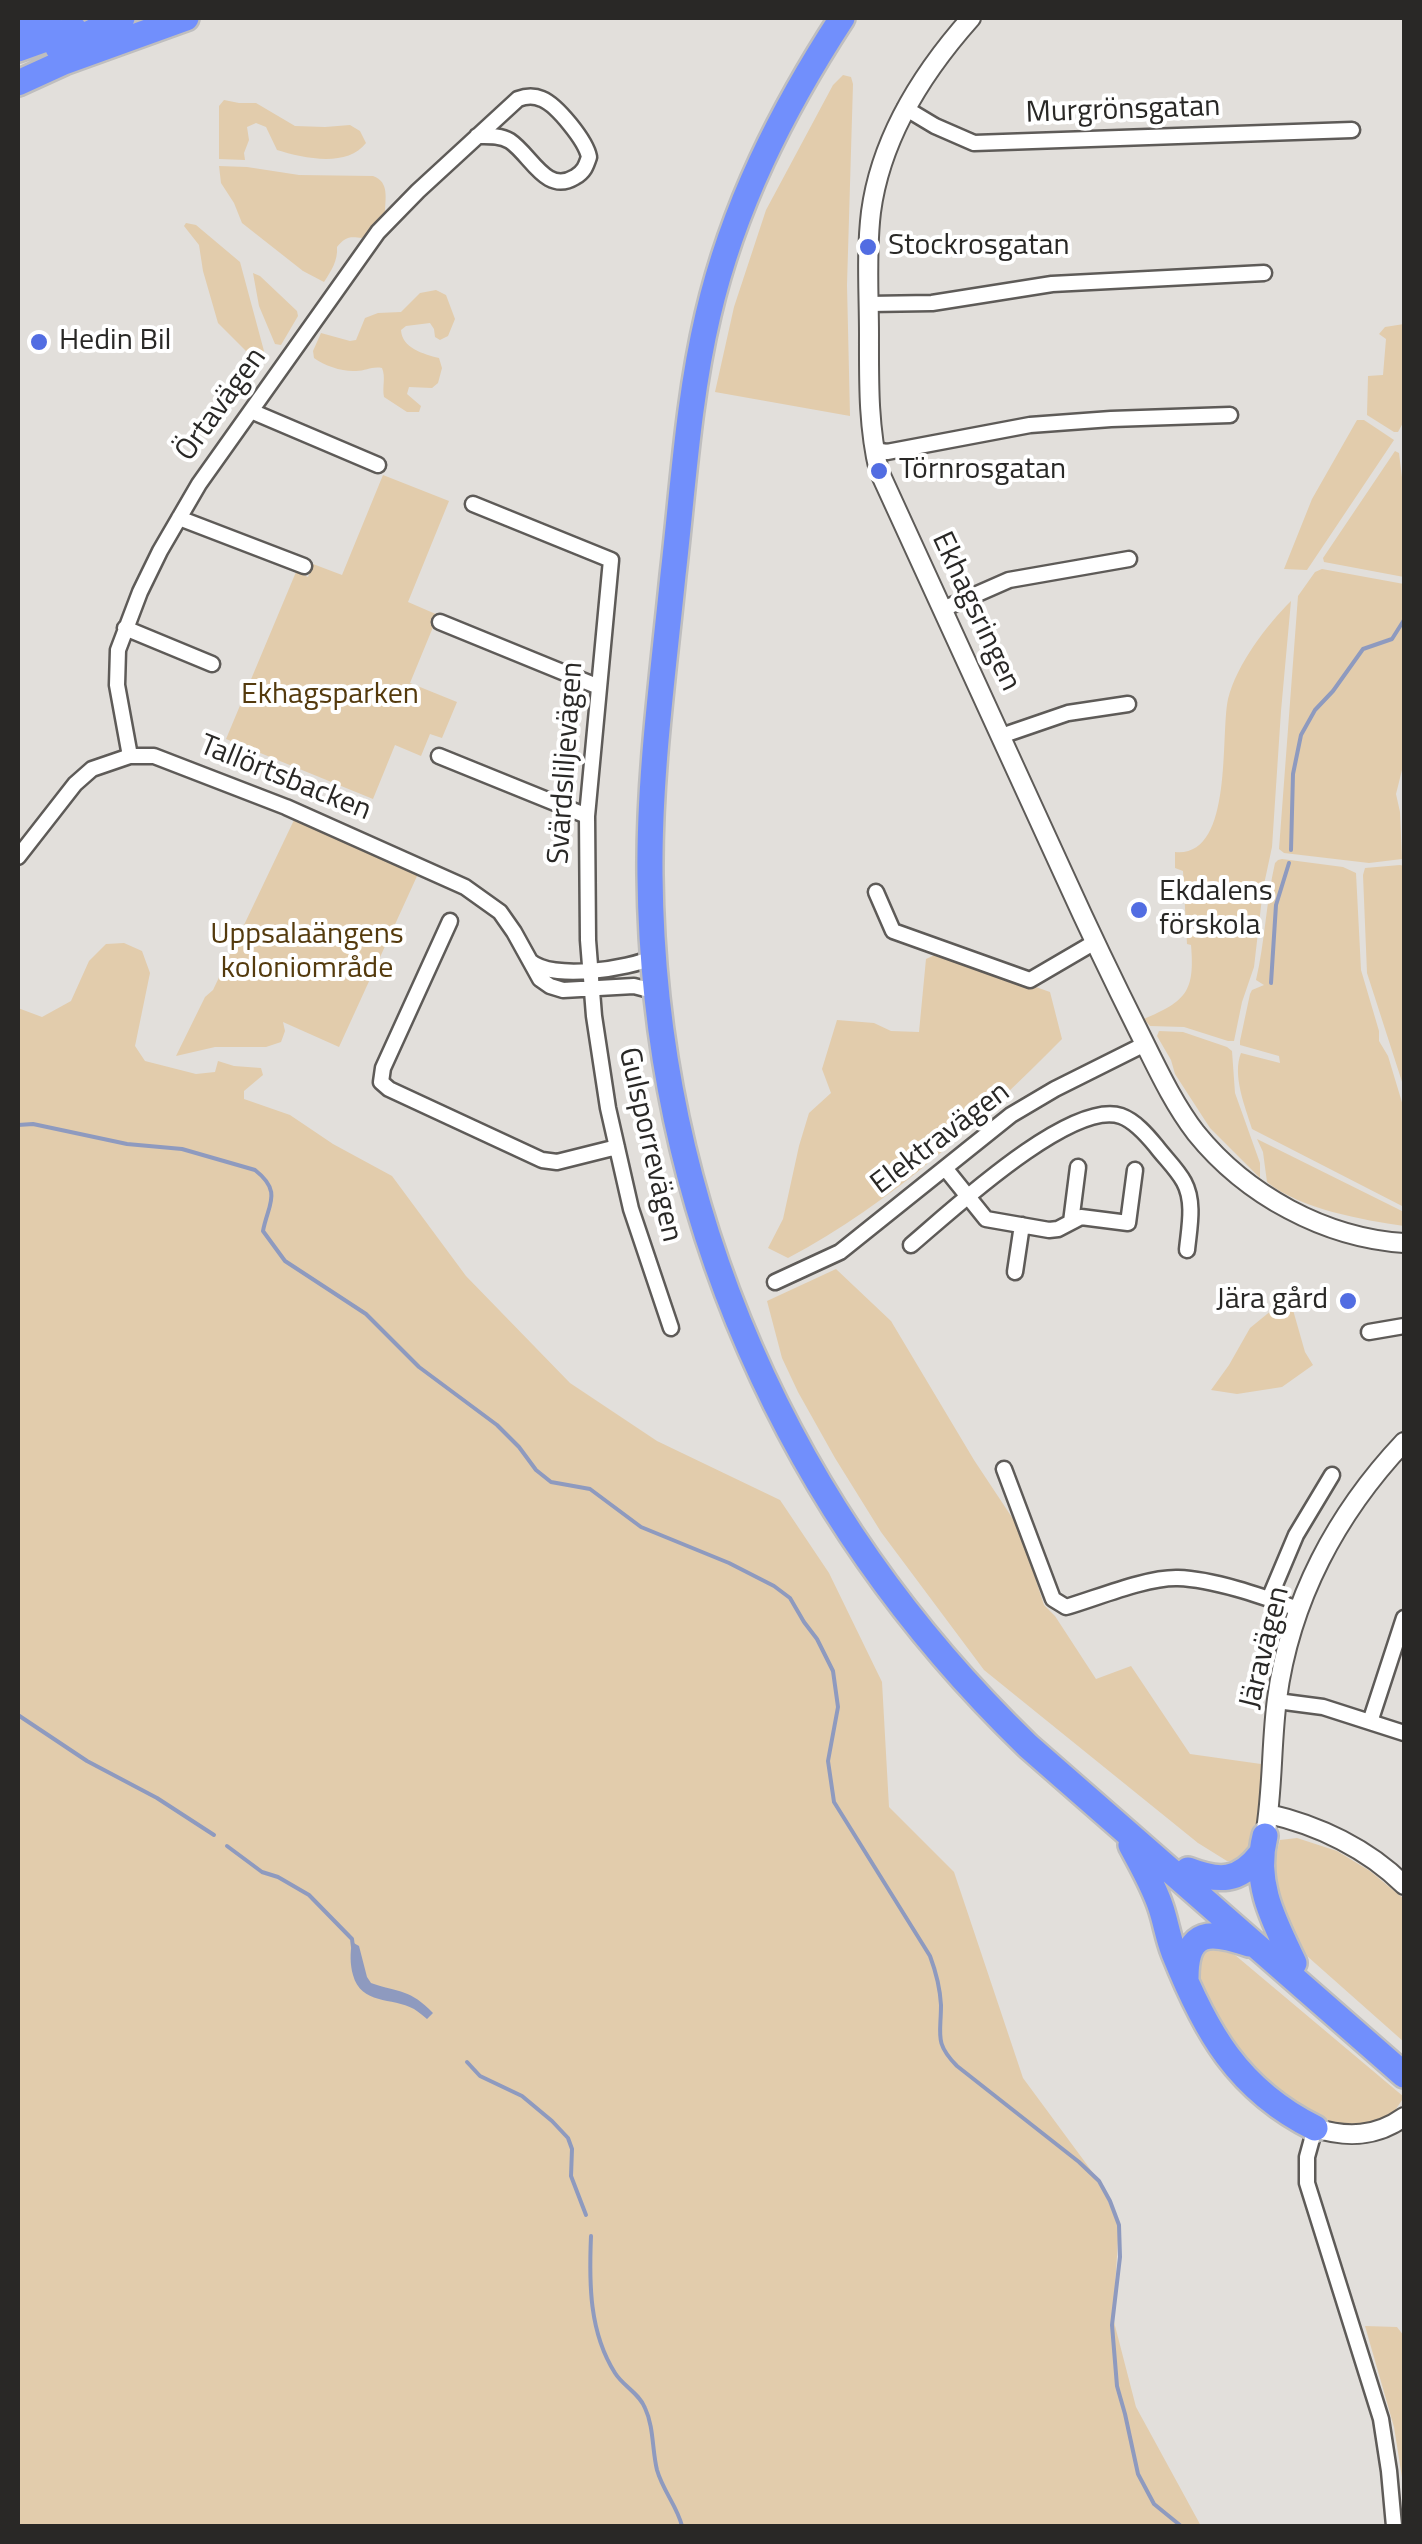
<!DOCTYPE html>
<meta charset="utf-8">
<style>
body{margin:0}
#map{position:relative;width:1422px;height:2544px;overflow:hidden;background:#e2dfdb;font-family:"Titillium Web",sans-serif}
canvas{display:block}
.frame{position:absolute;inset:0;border:20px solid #292826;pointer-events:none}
</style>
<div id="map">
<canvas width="1422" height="2544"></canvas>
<div class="frame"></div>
</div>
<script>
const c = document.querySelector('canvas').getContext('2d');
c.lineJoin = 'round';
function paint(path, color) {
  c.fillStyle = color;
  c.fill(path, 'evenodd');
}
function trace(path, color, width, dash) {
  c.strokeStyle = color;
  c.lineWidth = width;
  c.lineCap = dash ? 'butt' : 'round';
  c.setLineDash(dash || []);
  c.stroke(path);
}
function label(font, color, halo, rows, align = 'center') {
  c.font = font + ' "Titillium Web",sans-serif';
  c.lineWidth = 8;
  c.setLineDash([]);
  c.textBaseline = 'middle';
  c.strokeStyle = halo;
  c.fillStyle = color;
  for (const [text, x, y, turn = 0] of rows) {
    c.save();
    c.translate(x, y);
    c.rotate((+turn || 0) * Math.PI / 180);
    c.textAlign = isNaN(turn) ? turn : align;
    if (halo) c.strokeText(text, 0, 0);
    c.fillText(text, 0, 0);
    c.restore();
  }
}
const green = new Path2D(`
 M843,75L851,77L853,84L847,285L850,416L715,392L734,307L766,210L833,85Z
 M224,100L239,103H256L295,126L325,127L350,125L360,131L366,143C347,168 303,158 277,150L266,127L256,123L247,127L249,140L244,153L245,160L219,159V106Z
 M219,166L247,167L299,175L373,176C390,182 385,199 385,214L362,238C349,236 345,237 337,247C338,261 331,271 324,282L303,271L242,223L234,203L221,183Z
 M186,223L196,225L240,262L264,351L263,361H256L218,323L203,271L199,245L184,226Z
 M253,273L260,276L297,311L298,316L281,345L275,344L259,306Z
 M436,290L446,295L455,319L448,336L440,340L435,337L434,329L430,323L406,326L401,330C402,348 423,354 439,358L442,368L438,383L432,388L409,387L407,394L421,406L419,412H407L384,397C382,387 386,377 382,368C372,366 366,371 356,371C343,372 325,366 314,358L313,351L321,333L350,341L356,340L365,318L378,313L401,312L420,293Z
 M1404,324V421L1398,432H1394L1367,415L1368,376L1383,375L1386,339L1379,334L1385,327Z
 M1357,420H1364L1394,440L1307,570L1284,569L1312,499Z
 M1395,451L1399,453L1404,494V577L1324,562L1323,558Z
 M383,475L449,501L408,602L438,615L410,683L457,702L442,738L430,734L421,756L395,745L373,799L226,739L296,572L308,577L313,564L342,575Z
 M1322,569L1404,584V762L1396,794L1400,812L1402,859L1369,863L1284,853L1279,849L1298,596L1315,572Z
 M1291,601L1281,711L1272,847L1263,889L1254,967L1242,1002L1234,1041H1228L1184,1027L1150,1026L1144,1019C1186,1001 1195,992 1191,945L1187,944L1183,871L1175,868V852C1234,858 1220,737 1228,699C1237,664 1266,626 1291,601Z
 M294,820L418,874L339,1047L283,1022L285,1031L281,1042L266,1047H215L176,1056L205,997L213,990Z
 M1282,859L1343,867L1356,873L1361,970L1379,1031V1041L1388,1056L1404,1109V1207L1252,1129C1245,1106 1232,1075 1241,1053L1280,1063L1279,1056L1240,1045V1041L1250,994L1252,990L1264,985L1256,980C1265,941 1266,902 1275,863L1278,860Z
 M1400,865L1404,866V1088L1367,973L1363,875L1365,868Z
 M124,943L142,951L150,973L135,1046L145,1061L196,1074L215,1072L218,1061L234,1066L261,1068L263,1075L244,1091V1099L290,1115L333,1144L392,1176L466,1276L570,1383L657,1441L780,1500L829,1573L882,1682L889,1807L954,1872L1023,2078L1099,2181L1119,2225L1113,2318L1136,2407L1201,2526H18V1326L20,1317L18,1315V1008L42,1017L71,1001L89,961L106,944Z
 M939,953L1050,992L1062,1039C980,1122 892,1203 788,1258L768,1248L783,1219L799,1146L809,1113L831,1093L822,1069L837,1020L874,1023L891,1031L919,1032L926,959Z
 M1159,1031L1183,1032L1227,1047L1232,1051L1235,1093L1260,1163V1178L1210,1128L1175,1074L1171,1060L1157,1036Z
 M1257,1139L1404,1212V1226C1363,1220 1300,1209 1267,1182L1263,1152Z
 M836,1269L891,1321L974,1460L1019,1528L1044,1605L1055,1616L1096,1679L1131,1666L1190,1754L1261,1764L1260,1810L1253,1849L1240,1861H1227L1198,1843L984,1670L881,1532L835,1458L798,1392L782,1358L767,1301Z
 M1289,1296L1305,1352L1313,1365L1282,1387L1237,1394L1211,1390L1229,1365L1250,1328Z
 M1297,1838L1337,1851L1370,1871L1404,1899V2042L1307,1956L1282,1916L1272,1871L1280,1840Z
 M1219,1947L1235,1955L1404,2097L1396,2109L1381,2121L1359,2126L1339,2124L1310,2114L1272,2091L1224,2038L1200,1983L1201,1958L1207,1950Z
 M1365,2326L1397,2327L1404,2336V2490L1394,2427Z`);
const water = new Path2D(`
 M352,1942L359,1946L367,1977L371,1983C400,1993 410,1989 433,2013L427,2019C423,2016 419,2012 414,2009C392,1997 361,2005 353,1975C350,1964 350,1953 352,1942Z`);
const stream = new Path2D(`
 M1291,850L1293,774L1301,735L1315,710L1333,691L1363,649L1392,639L1404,620
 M1271,983L1276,905L1289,863
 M18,1125L33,1124L127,1144L182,1149L255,1170C283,1192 268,1204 263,1231L285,1261L366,1314L419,1367L497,1425L519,1447L536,1470L551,1482L590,1489L641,1527L729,1563L774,1586L790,1598L804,1622L817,1639L833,1671L838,1707L828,1761L834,1802L930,1956C936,1972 940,1988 941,2005C941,2035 934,2043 957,2066L1079,2162L1099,2181L1110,2201L1119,2225L1120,2257L1112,2325L1117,2386L1125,2414L1138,2474L1154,2504L1181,2526
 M18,1715L87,1761L157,1798L214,1835
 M227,1846L262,1872L278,1877L309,1895L352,1939L353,1947
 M467,2062L480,2076L522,2096L552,2121L568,2138L572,2149L571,2176L586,2215
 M591,2236C589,2283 589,2332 615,2373C623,2386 639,2393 645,2408C654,2427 652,2450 657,2470C663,2491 677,2506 682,2526`);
const street = new Path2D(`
 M905,108L935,126L974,143L1352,130
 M869,304L932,303L1052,284L1264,273
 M251,411L378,465
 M874,450L887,452L1030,425L1111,419L1230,415
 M473,504L611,560L587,816L588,940L594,1016L608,1108L631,1209L671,1328
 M179,518L304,566
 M943,609L1009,580L1129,559
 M440,622L599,687
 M125,628L212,664
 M1001,736L1068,713L1128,704
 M130,756L117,685L118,650L140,592L160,551L199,484L378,232L418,191L518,99C526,96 533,95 542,99C557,105 586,141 589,157C586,166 584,172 575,177C546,195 531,155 510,141C500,135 488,136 477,136
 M439,756L587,816
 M18,857L75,784L92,769L130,756H154L286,807L465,887L500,912L514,932L540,979L550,986L563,990L634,986L657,992
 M876,892L893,931L1030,980L1095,942
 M450,921L383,1068L381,1082L389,1089L542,1160L557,1162L617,1147
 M530,961C552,981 628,969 654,957
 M945,1168L986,1219L1049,1230L1058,1229L1081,1217L1128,1223L1135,1170
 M1071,1222L1078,1167
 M911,1245C950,1212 1071,1099 1121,1116C1135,1121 1147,1135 1156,1146C1165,1158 1177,1169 1184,1182C1195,1202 1189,1229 1187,1250
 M1015,1272L1022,1225
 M775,1282L840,1252L1011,1115L1055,1089L1145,1044
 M1369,1332L1404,1326
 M1004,1469L1053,1599L1066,1607C1097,1598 1147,1577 1178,1578C1214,1579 1264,1597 1298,1609
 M1269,1599L1296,1535L1332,1475
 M1277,1701L1323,1707L1404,1733
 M1370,1722L1404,1618
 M1315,2128L1307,2157V2183L1381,2419L1389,2471L1394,2526`);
const secondary = new Path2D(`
 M971,18C922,73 881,137 871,212C866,253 869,294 869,334C869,380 868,426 879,471C940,607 1003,742 1065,877C1089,930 1114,982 1140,1034C1157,1068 1173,1103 1196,1133C1246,1195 1325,1238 1404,1243
 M1269,1814C1318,1825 1368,1849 1404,1885
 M1265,1836C1273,1791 1271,1744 1277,1699C1290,1600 1337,1513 1404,1442
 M1315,2128C1347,2138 1376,2137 1404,2117`);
const highway = new Path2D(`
 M842,18C782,110 733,207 708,315C688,400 683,489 673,575C663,675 649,775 650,875C653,1209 788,1514 1028,1746L1404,2075
 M18,29L49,18
 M58,48L122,18
 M18,49L74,29
 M18,83L64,62L186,18
 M1265,1836C1253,1883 1274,1921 1294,1963
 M1131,1845C1142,1866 1154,1886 1161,1908C1166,1923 1168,1938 1174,1953C1205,2031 1238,2090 1315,2128
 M1188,1870C1219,1882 1239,1882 1260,1855
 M1186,1978C1186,1928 1211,1931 1249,1944`);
const markers = [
 [868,247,10,"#526de2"],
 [39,342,10,"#526de2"],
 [879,471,10,"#526de2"],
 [1139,910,10,"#526de2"],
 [1348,1301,10,"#526de2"]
];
const streetNames = [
 ["Murgrönsgatan",1123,111,-2],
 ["Örtavägen",222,405,-54],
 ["Ekhagsringen",975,612,65],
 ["Svärdsliljevägen",567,763,-86],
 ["Tallörtsbacken",285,779,22],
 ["Elektravägen",941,1139,-37],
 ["Gulsporrevägen",649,1145,77],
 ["Järavägen",1266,1648,-76]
];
const poiNames = [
 ["Stockrosgatan",888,247],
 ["Hedin Bil",59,342],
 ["Törnrosgatan",899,471],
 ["Ekdalens",1159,893],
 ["förskola",1159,927],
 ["Jära gård",1328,1301,"right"]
];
const parkNames = [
 ["Ekhagsparken",330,696],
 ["Uppsalaängens",307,936],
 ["koloniområde",307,970]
];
paint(green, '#e2ccac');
paint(water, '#8e9abf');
trace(stream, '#8e9abf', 4);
trace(street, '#5e5b58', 19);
trace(secondary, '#5e5b58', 22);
trace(highway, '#bfbebe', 30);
trace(street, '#fff', 14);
trace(secondary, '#fff', 18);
trace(highway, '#718ffc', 25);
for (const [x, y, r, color] of markers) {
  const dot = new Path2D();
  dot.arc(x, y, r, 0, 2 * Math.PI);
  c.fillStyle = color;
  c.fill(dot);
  trace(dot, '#fff', 4);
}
label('30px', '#292826', '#fff', streetNames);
label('30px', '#292826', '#fff', poiNames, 'left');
label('30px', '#543a0d', '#fff', parkNames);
</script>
